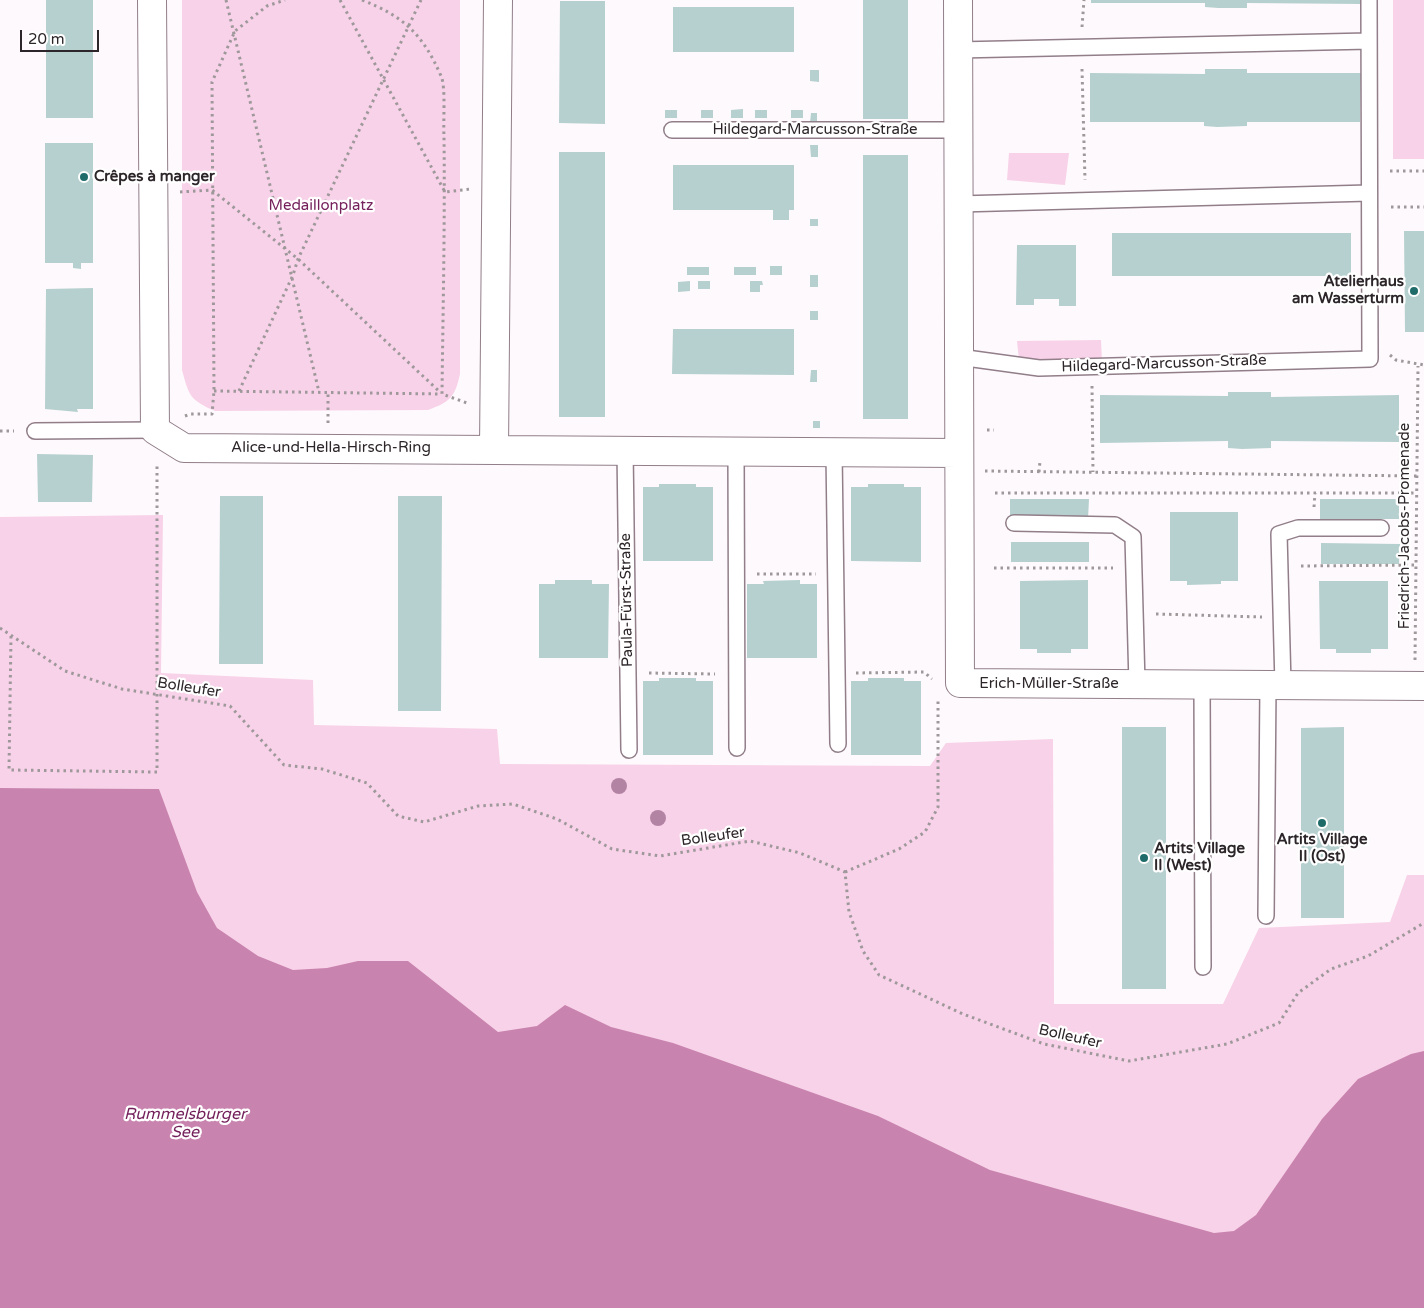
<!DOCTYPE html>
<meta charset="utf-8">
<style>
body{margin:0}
#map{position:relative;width:1424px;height:1308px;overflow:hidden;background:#fef9fc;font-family:"Varela Round",sans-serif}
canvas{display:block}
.scale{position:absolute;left:20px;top:30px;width:79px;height:22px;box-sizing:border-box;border:2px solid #2c2529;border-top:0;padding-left:6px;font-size:15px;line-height:18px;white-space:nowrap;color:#2c2529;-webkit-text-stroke:4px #fff;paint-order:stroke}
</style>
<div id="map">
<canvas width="1424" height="1308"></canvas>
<div class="scale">20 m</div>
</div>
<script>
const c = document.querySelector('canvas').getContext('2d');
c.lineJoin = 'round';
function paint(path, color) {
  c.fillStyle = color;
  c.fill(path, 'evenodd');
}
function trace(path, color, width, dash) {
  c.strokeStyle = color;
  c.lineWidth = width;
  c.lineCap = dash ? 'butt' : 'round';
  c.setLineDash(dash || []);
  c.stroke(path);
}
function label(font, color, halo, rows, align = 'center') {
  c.font = font + ' "Varela Round",sans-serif';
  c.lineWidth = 4.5;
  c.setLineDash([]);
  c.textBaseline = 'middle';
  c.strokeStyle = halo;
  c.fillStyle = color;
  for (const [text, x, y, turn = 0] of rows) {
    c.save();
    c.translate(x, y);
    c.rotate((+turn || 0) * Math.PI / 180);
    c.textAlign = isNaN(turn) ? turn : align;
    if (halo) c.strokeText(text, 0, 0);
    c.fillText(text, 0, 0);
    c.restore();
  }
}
const green = new Path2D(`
 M182,0H460V374C455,397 450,402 428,410L215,411C190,400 189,396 182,370Z
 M1393,0H1424V159H1393Z
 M1009,153H1069L1065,185L1007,180Z
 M1101,340L1102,362L1019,360L1017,341Z
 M163,515L161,673L313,680L314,725L497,729L500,764L930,766L946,743L1053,739L1054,1004H1223L1259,928L1390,922L1407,875H1424V1076L1230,1260L524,1052L210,947L159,789L0,788V517Z`);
const water = new Path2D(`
 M0,788L159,789L197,892L217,928L258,956L293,970L327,968L358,961H408L498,1032L537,1026L565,1005L611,1027L673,1043L878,1116L990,1170L1214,1233L1234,1231L1256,1215L1322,1119L1358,1079L1411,1054L1424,1051V1308H0Z`);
const building = new Path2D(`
 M46,0H93V118H46Z
 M863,0H908V119H863Z
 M1091,0H1361V4L1247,3V8H1218L1205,7V3H1091Z
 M560,1H605V124L559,123Z
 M673,7H794V52H673Z
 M1205,69H1247V73H1361L1360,122H1247V126L1217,127L1204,126V122H1090V73L1205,74Z
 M810,70H819V82L810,81Z
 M743,109V118H731V110Z
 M665,110H677V118H665Z
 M701,110H713V118H701Z
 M755,110H767V118H755Z
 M791,110H803V118H791Z
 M811,113H817V123H810Z
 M45,143H93V263H81V269L73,268V263H45Z
 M810,145H818V157H811Z
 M559,152H605V417H559Z
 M863,155H908V419H863Z
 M673,165H794V210H789V220H773V210H673Z
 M810,219H818V226H810Z
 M1404,231H1424V332H1405Z
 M1112,233H1351V276H1112Z
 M1017,245H1076V306H1059V299H1034V305H1016Z
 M770,266H782V275H770Z
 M687,267H709V275H687Z
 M734,267H756V275H734Z
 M810,275H818V287H810Z
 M690,281V291L678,292V282Z
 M698,281H710V289H698Z
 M750,281H762L763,285H760V292H750Z
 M93,288V409H77L78,412L45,409L46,289Z
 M810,311H818V320H810Z
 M673,329H794V375L672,374Z
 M811,370H817V382H810Z
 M1228,392H1271V397L1399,395V442L1271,441V448L1242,449L1228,448V441L1100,443V395L1228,396Z
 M813,421H820V428H813Z
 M37,454L93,455L92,502H38Z
 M659,484H696V487H713V561H643V487H659Z
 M868,484H904V487H921V562L851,561V487H868Z
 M220,496H263V664H219Z
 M398,496H442L441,711H398Z
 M1010,499H1089L1088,519H1010Z
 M1320,499H1399V519H1320Z
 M1170,512H1238V581H1221V584L1187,585V581H1170Z
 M1011,542H1089V562H1011Z
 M1321,543L1400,544L1399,564H1321Z
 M555,580H592V584H609L608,658H539V584H555Z
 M800,580V584H817V658H747V584H764L763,581Z
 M1088,580V649H1071V653H1037V649H1020V581Z
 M1319,581H1388V649H1371V653H1336V649H1320Z
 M659,678H696V681H713V755H643V681H659Z
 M868,678H904V681H921V755H851V681H868Z
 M1122,727H1166V989H1122Z
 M1344,727V918H1301V728Z`);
const path = new Path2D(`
 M226,0L319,392
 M340,0L445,192L470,189
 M362,0C403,16 423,34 441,76C446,86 443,123 444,136C445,222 443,308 442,394L467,403
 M1082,27L1084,0
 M1082,69L1085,180
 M1390,171H1424
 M180,192L212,190L298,259L441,393
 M1391,207H1424
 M1390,355L1396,360L1424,365
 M1092,386L1093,472
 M214,391L441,394
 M239,391L293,275L298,259L421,0
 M185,416L190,414H212L214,391L212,82L235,31L267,6L285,0
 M328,423V391
 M987,430H994
 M0,431H14
 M985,471L1417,476
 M1039,472L1040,461
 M995,493H1417
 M1314,507L1315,493
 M1301,566L1416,565
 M994,568H1113
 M757,574H816
 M1156,614L1262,617
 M0,628L65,671L122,689L230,706L284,765L322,769L367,783L398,816L424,822L478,806L513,804L557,819L612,849L660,856L750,841L800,853L845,872L849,912L863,951L879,975L963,1014L1044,1044L1129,1061L1227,1044L1279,1023L1298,993L1331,969L1368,956L1424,923
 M11,636L9,770L157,772V463
 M1415,660L1418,366
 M649,673L715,674
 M856,673L924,672L932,679
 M845,872L899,849L925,832L938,807V700`);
const service = new Path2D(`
 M958,50L1369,41
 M672,130H958
 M959,204L1369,193
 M959,357L1039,368L1370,359L1369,0
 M35,431L155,430
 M625,449L629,750
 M736,451L737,748
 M834,452L838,744
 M1014,523L1115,525L1133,537L1137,684
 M1202,685L1203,967
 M1283,685L1279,534L1298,528H1381
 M1266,916L1268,685`);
const minor = new Path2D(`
 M152,0L155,430L184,448L959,453
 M958,0L960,683L1424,686
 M494,449L498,0`);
const trees = [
 [619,786],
 [658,818]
];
const markers = [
 [84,177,5,"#1f6b69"],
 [1414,291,5,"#1f6b69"],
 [1322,823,5,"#1f6b69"],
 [1144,858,5,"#1f6b69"]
];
const streetNames = [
 ["Hildegard-Marcusson-Straße",815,130],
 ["Hildegard-Marcusson-Straße",1164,364,-2],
 ["Alice-und-Hella-Hirsch-Ring",331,448],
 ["Friedrich-Jacobs-Promenade",1405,526,-90],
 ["Paula-Fürst-Straße",627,600,-91],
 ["Erich-Müller-Straße",1049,684],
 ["Bolleufer",189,688,9],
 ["Bolleufer",713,837,-8],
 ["Bolleufer",1070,1037,13]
];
const poiNames = [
 ["Crêpes à manger",94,177],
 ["Atelierhaus",1404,282,"right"],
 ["am Wasserturm",1404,299,"right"],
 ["Artits Village",1322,840,"center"],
 ["II (Ost)",1322,857,"center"],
 ["Artits Village",1154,849],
 ["II (West)",1154,866]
];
const parkNames = [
 ["Medaillonplatz",321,206]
];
const waterNames = [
 ["Rummelsburger",185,1115],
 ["See",185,1133]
];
paint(green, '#f8d2e8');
paint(water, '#c983af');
paint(building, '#b6d0cf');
trace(service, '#917e89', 18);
trace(minor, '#917e89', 30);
trace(path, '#9e989b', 3, [2.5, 4]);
trace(service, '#fff', 15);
trace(minor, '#fff', 28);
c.fillStyle = '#b383a4';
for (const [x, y] of trees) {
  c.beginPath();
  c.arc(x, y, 8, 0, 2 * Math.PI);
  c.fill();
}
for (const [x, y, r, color] of markers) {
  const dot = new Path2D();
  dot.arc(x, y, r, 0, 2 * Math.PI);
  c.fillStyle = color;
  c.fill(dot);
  trace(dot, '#fff', 2);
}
label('15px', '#2c2529', '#fff', streetNames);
label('bold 15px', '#2c2529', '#fff', poiNames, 'left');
label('15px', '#75225c', '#fff', parkNames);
label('italic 16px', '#731f5a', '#fff', waterNames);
</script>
